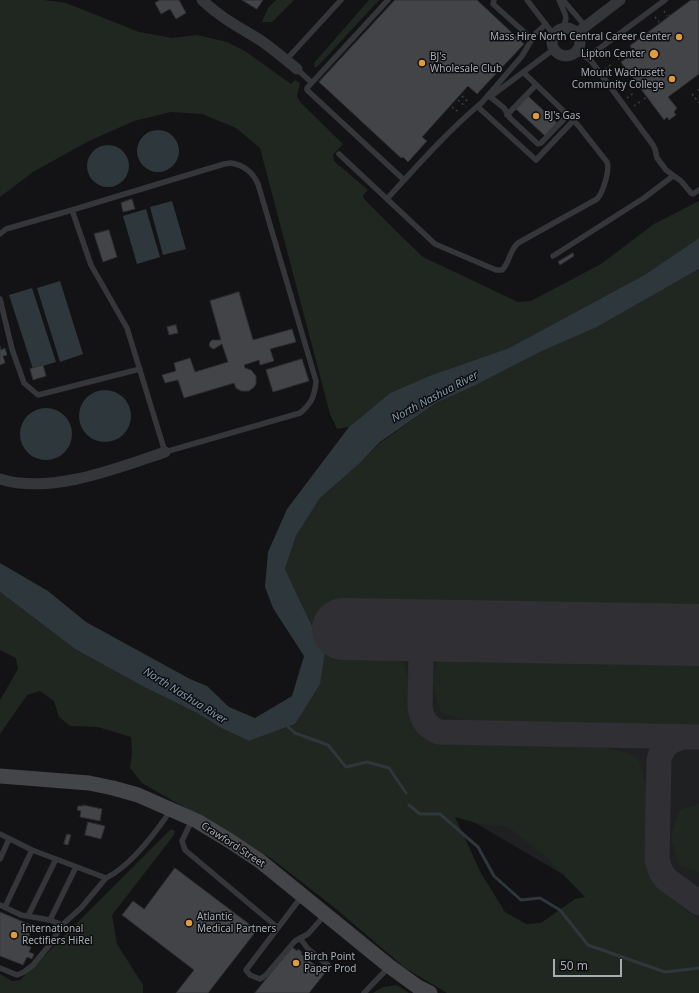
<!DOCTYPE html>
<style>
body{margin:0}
#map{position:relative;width:699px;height:993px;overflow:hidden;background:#131315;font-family:"Noto Sans",sans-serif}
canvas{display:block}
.scale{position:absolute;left:553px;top:959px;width:69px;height:18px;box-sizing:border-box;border:2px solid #a6acb4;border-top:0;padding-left:5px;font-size:12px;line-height:14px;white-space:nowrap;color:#a6acb4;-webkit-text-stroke:3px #0e0e10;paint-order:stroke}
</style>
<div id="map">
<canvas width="699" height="993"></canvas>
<div class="scale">50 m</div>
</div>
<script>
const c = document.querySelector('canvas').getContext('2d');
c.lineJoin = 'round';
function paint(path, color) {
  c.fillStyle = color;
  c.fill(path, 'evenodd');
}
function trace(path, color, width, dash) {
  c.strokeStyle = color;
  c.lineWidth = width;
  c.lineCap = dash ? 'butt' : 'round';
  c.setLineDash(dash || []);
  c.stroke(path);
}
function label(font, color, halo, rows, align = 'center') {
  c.font = font + ' "Noto Sans",sans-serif';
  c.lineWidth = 3;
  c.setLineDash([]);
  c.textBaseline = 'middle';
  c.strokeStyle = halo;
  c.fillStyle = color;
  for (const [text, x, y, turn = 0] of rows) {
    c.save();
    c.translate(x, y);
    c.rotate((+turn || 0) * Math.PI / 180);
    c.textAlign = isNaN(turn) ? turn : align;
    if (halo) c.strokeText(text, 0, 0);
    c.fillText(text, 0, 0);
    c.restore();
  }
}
const built = new Path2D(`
 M699,569V957L685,946L407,783L324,692L338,614L363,581Z`);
const green = new Path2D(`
 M0,0H44L66,3L139,32L172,38L197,35L227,42L245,51L291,84L295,80L300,83L297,97L301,103L343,144L333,155L334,161L368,190L363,195L364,199L402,237L423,257L518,302L531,301L601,264L654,224L699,201V238L646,274L509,348L429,376L390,393L349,427L337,429L330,414L260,148L236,128L202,114L171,112L134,121L87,142L33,172L0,197Z
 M276,0H294L272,22H262L268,8Z
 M369,0H379L319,65L315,68L314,63Z
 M699,269V615L341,608L342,651L401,652C404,664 408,676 410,689C414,714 413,737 444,741L605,747L638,757L647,789L649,863L653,880L659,889L699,920V993H447L405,968L335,908L272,859L208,821L142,783L130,768L132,753L131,737L98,727L70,726L59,717L54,701L40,691L27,695L0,734V700L18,669L16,658L0,650V592L75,649L144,687L197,713L221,728L249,741L295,724L325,652L311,624L285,569L296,536L320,498L360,463L380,443L436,403L476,385L540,352L597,327ZM455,817L476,823L508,827L544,855L585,897L575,899L541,923L526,924L505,912L481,873Z
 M442,652L699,657V730L551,727L471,722L441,713L432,681Z
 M699,804V872L679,865L671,838L679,810Z
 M171,829L175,831L174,835L112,915L117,944L143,985V993H0V974L12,981L20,980Z
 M397,985L409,993H373L383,987Z`);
const water = new Path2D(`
 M137 151a21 21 0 1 1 42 0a21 21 0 1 1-42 0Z
 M87 166a21 21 0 1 1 42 0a21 21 0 1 1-42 0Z
 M172,201L186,249L163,255L150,207Z
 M146,209L160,257L137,264L123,216Z
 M699,238V269L597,327L540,352L476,385L436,403L380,442L360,463L320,498L296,536L285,569L311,624L325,652L320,684L295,724L249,741L221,728L197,713L144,687L75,649L0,592V563L48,591L86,622L190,679L207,686L229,707L255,718L292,696L304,656L273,608L265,587L268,552L287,509L349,427L390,393L429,376L509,348L646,274Z
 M60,281L83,354L60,362L37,288Z
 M32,288L56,362L33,369L9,295Z
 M79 416a26 26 0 1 1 52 0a26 26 0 1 1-52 0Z
 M20 434a26 26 0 1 1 52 0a26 26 0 1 1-52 0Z`);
const stream = new Path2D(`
 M285,724L295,733L328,745L346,767L367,762L389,768L406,793
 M409,805L420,814H440L478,847L494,876L521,900L540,898L560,910L588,945L665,972L699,968`);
const taxiway = new Path2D(`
 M451,631C434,635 425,638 421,656L420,707C422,720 427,727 439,732L699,737
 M683,737C670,740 662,746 659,760L657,860L661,872L666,879L699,903`);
const runway = new Path2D(`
 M343,629L699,635`);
const building = new Path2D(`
 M160,0H179L186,13L176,19L170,9L161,14L155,3Z
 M242,0H263L257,9Z
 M395,0H477L524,44L477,94L468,86L422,137L427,141L408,162L403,157L401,158L319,82Z
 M691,0H699V74L668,97L677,108L674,112L676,115L669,120L667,117L664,120L621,62L634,52L630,46Z
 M528,96L557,123L545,136L516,109Z
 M132,199L135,209L123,212L121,203Z
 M109,230L117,257L103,262L94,234Z
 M573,253L574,256L560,265L558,262Z
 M239,292L253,340L292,329L296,342L270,349L274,361L260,365L259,360L244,365L245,368L251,370L256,376V384L254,387L249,391H241L236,388L234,383L184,398L178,380L165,383L162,375L176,371L174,363L190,358L195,372L228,362L222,344L214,349L211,348L209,345L210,342L212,340H221L210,301Z
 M176,325L178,333L169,335L167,327Z
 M0,346L1,350L5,348L7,355L3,356L5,363L0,365Z
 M302,359L309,381L273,392L266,370Z
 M43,365L46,376L33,380L30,369Z
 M83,805L102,809L100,821L80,817L81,811L77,810L78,806H83Z
 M88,822L105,826L101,839L85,835Z
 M67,834L71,835L68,845L64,844Z
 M175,868L257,930L208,993H176L194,970L122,915L133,901L144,909Z
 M0,912L33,926L25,945L31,947L29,952L34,954L32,959L27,957L23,965L0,956Z
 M292,947L297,951L298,949L302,952L301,954L325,973L309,993H255Z`);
const path = new Path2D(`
 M664,11L667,16
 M669,15L670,16
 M655,17L659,22
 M615,54L621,62
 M605,69L613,63
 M610,74L623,65
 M698,89L699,91
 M692,94L699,103
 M462,96L469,103
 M627,98L635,92
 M644,99L647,97
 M458,100L466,107
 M634,106L641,101
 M452,107L460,113`);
const lane = new Path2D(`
 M388,0L307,88V90L404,180
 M494,0L493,4L532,39
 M527,0L554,35
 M559,0C563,12 571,17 561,29
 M563,0L586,27
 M546,24L535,34L522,56L478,107L536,160L574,120
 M576,51C581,56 587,56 592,62L653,145L655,149L657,158L666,170L681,181L691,193L693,194L699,190
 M588,57L665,0
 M286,60L341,0
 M297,69L311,82
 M488,95L504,108L510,118L538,144L541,143L568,115
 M490,97L554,49
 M507,115L536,85
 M339,154L435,244L496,270H502C510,262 509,251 518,243L597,199C603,193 610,170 607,162L577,124L523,72
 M231,163C244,165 253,173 258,184L316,381C315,396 311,404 300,413L165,452L127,328L91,265L72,210L224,164Z
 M387,199C417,166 446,133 480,104
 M0,234L6,229L72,210
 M553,256L644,198L673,176
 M0,299L12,349L24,383L38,395L140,369
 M192,820L182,841L185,850L278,928
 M0,834L32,850L106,878C131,866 156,832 171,810
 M0,859L9,839
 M302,896L246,970L250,975L260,979L266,975L295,941L308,934L324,916
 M0,905L21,915L50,920L62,925
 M5,907L32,850
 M28,916L56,859
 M50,920L76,867
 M300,938L308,949L328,965
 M0,968L17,975L24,972L33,965L51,943L62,925L81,908L106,878
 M364,993L389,967`);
const street = new Path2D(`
 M202,0C221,18 239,27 260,40C273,49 285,59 297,69
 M552 42a14 14 0 1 1 28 0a14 14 0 1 1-28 0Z
 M577,33L620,0
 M0,479C50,495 118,468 165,452`);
const secondary = new Path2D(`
 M0,776L89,783L113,788L138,795L197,821L230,841L260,861L389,966L418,987L430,993`);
const markers = [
 [679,37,4,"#df9b41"],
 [654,54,5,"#df9b41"],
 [422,63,4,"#df9b41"],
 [672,79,4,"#df9b41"],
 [536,116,4,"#df9b41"],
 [189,923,4,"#df9b41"],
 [14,935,4,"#df9b41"],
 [296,963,4,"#df9b41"]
];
const poiNames = [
 ["Mass Hire North Central Career Center",671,37,"right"],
 ["Lipton Center",645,54,"right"],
 ["BJ's",430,57],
 ["Wholesale Club",430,69],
 ["Mount Wachusett",664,73,"right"],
 ["Community College",664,85,"right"],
 ["BJ's Gas",544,116],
 ["Atlantic",197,917],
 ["Medical Partners",197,929],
 ["International",22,929],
 ["Rectifiers HiRel",22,941],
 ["Birch Point",304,957],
 ["Paper Prod",304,969]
];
const streetNames = [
 ["Crawford Street",233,845,33]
];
const waterNames = [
 ["North Nashua River",435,397,-28],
 ["North Nashua River",185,696,32]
];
paint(built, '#1f2022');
paint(green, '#202720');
paint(water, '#2e373c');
trace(stream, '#2e373c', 3);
trace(taxiway, '#303034', 25);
trace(runway, '#303034', 62);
paint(building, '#424448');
trace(building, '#2e2e31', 1);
trace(path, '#3b3d40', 1.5, [2, 3]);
trace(lane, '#353639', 5.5);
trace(street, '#353639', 11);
trace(secondary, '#434549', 15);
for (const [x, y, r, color] of markers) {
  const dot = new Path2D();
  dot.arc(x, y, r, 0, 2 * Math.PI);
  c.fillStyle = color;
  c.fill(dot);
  trace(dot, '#0e0e10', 1.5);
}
label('10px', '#a6acb4', '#0e0e10', poiNames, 'left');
label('10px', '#a6acb4', '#0e0e10', streetNames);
label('italic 11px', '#809cac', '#0e0e10', waterNames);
</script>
